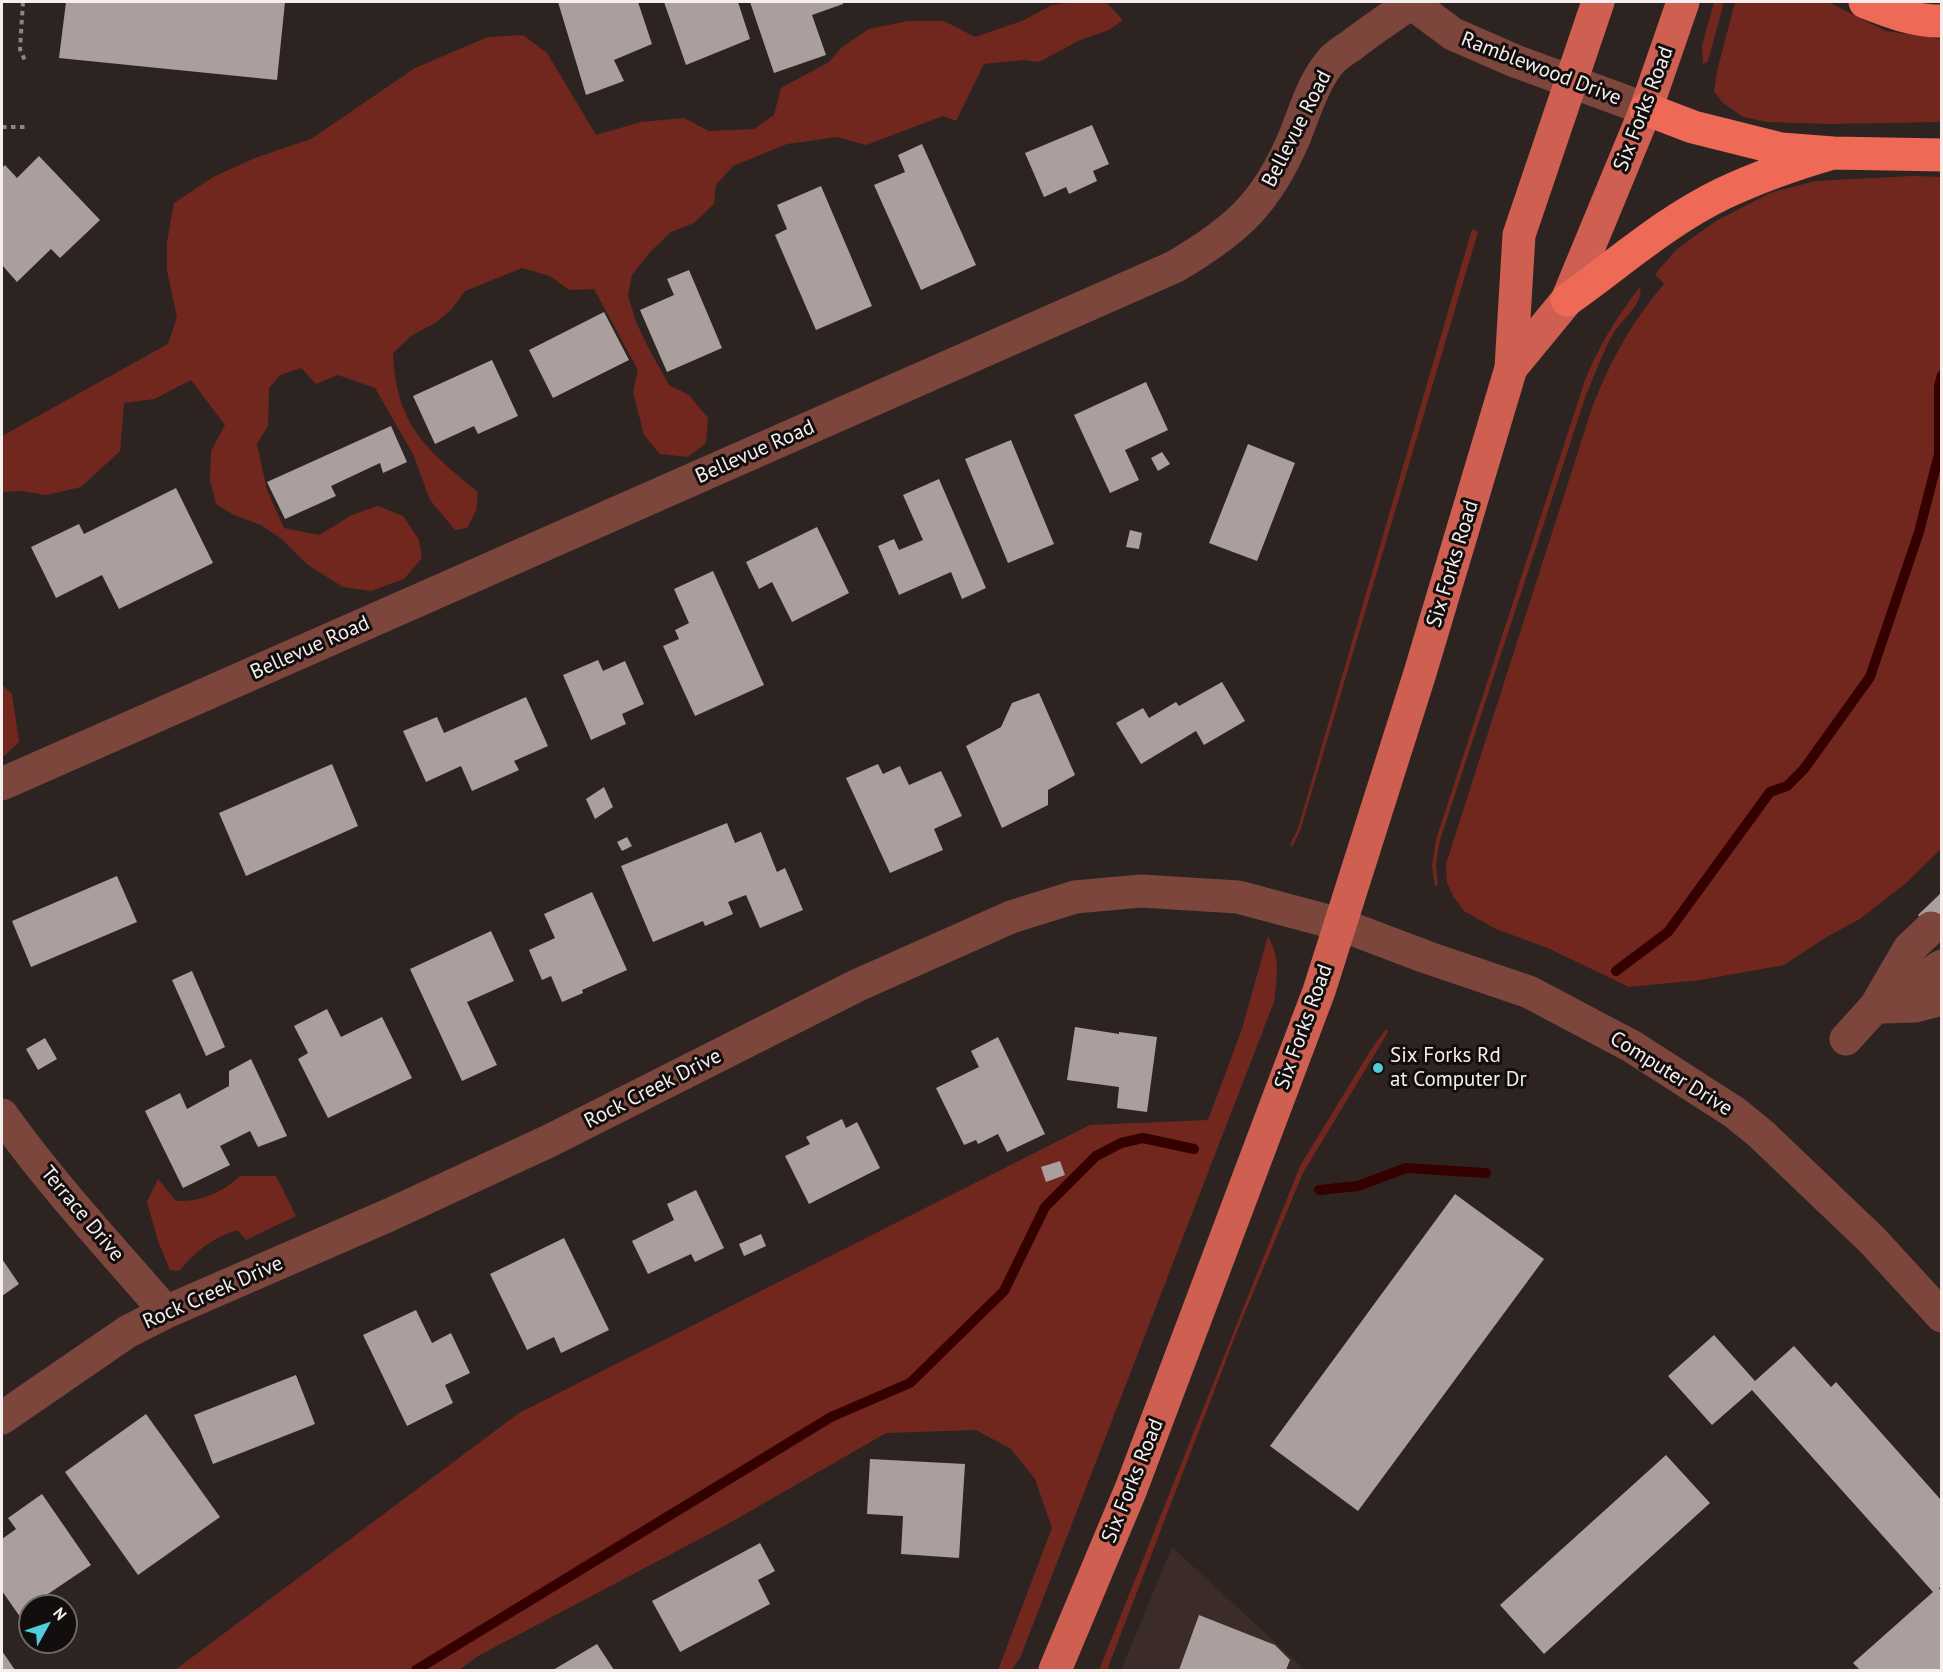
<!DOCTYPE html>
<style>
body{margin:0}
#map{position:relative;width:1943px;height:1672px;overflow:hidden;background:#2d2422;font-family:"PT Sans",sans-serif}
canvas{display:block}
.frame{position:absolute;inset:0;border:3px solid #f5eeed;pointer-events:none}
.north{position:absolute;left:18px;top:1594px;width:60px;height:60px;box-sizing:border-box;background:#130e0e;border:2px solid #6d6867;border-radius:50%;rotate:50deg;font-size:16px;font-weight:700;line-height:24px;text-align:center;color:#f5eeed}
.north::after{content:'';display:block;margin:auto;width:21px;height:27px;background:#54cadd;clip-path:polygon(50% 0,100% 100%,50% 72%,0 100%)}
</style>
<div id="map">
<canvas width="1943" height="1672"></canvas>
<div class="frame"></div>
<div class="north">N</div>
</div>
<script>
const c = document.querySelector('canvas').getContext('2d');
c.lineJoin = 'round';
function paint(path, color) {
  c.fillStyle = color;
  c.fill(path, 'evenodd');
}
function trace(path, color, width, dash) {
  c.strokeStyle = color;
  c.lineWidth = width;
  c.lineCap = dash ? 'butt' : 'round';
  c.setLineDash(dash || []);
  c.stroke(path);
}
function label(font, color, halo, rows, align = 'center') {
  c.font = font + ' "PT Sans",sans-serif';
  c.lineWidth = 6;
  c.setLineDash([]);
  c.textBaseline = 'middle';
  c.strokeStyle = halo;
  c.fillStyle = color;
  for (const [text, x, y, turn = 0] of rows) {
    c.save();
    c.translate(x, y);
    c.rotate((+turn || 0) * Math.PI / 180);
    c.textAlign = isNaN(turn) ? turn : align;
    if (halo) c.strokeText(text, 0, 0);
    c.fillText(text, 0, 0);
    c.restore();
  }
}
const built = new Path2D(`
 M1172,1547L1305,1670H1121Z`);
const green = new Path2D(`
 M1077,2H1106L1123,20L1109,30L1080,40L1039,62L1024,60L984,64L956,121L943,116L866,145L837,137L787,144L733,166L716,185L714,204L694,223L671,232L650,252L632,275L628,295L636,322L649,349L669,385L689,395L708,418L706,443L688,457L660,454L644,435L633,392L638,370L594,289L569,290L550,276L522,268L465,291L451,310L435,323L411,336L393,353C396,426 426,449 478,492L476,511L467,528L455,530L430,500L413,454L375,388L338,375L316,384L301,368L280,375L269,388L268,426L257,444L267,490L284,528L319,535L352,515L378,506L403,516L419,540L422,558L404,579L371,591L343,587L308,565L282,539L261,525L234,515L216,504L210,480L211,451L225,425L191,380L154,399L124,403L120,451L81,487L46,495L20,491L2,492V436L168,344L177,317L167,271V242L174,203L213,177L255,158L311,139L415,68L488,37L523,35L547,53L596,135L641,122L684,118L709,131L754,129L774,115L781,88L829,62L841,48L869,29L908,21H944L975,37L1022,21L1052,5Z
 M1714,2H1724L1708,61L1703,64L1702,46Z
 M1735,2H1828L1886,31L1941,39V122L1828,124L1767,122L1743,117L1722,102L1714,91L1717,71Z
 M1913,176L1942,177L1941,849L1906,883L1860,919L1828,936L1784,965L1700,980L1629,987L1550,949L1496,929L1464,911L1453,896L1447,882L1446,864L1592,408C1610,361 1631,323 1664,284L1655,274L1677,249L1716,221L1770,193L1815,181Z
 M1472,229L1478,232L1300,831L1292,847L1290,845L1298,828Z
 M1640,287C1644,304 1621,320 1613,334C1602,353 1595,375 1586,395L1441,837C1436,854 1435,867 1438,885L1435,886L1432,866L1436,840L1585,380C1599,346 1617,316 1640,287Z
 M2,685L12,694L19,742L2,758Z
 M1268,936C1281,961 1277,975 1274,1002L1020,1658L1011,1670H998L1052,1528L1035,1479L1011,1449L976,1430L886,1433L726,1525L478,1656L459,1670H175L519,1413L1090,1125L1208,1120L1242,1029Z
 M1386,1029L1388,1032L1303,1173L1238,1329L1107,1670H1099L1300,1166L1372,1048Z
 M240,1176H276L296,1216L246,1240L237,1230C212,1238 196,1251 179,1271L170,1270L158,1241L147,1202L158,1179L176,1201C200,1202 222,1193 240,1176Z`);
const stream = new Path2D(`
 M1616,971L1668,932L1770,792L1787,786L1804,769L1870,677L1919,532L1939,454V386L1942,375
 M1319,1190L1358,1186L1406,1168L1486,1173
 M416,1670L831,1417L910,1383L1004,1291L1045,1207L1096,1156L1121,1143L1143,1138L1194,1149`);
const building = new Path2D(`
 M66,2H285L277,80L59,58Z
 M558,2H638L652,44L614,60L624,81L586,95Z
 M664,2H738L750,39L686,65Z
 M750,2H843V4L812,15L826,55L774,73Z
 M1092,125L1109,164L1093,171L1097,181L1069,194L1066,187L1044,197L1025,153Z
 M922,144L976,265L921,290L874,185L905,172L898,155Z
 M39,156L100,220L60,258L51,249L17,282L2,265V168L5,165L17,178Z
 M821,186L872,306L816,330L775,235L787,229L777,205Z
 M689,270L722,348L667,372L640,310L674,295L667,279Z
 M604,312L629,360L553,398L529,350Z
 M492,360L518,416L478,434L474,426L435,444L413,396Z
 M1146,382L1168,430L1125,450L1139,480L1110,493L1074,415Z
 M391,426L407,462L383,473L380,463L331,486L336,496L285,519L267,482Z
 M1011,440L1054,544L1008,563L965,459Z
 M1248,444L1295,463L1257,561L1209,543Z
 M1162,452L1170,464L1158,471L1151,458Z
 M939,479L986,588L962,599L951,572L899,595L878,546L894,539L899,550L923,540L903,495Z
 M176,488L213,563L119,609L102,575L56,598L31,547L79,524L84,534Z
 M817,527L849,593L792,622L772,582L759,589L746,562Z
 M1130,530L1142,533L1139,549L1126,547Z
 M713,571L764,685L695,716L663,646L679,639L675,630L689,623L674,589Z
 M598,660L603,671L625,661L644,704L622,714L626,724L591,740L563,675Z
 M1222,682L1245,721L1204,745L1196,731L1141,764L1116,723L1143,708L1149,718L1176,702L1179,706Z
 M1039,693L1075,775L1048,790V805L1002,828L966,746L1001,727L1012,703Z
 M526,697L548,746L514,761L519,770L472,791L461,766L426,782L403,731L437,717L444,733Z
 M332,764L358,826L246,876L219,813Z
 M878,764L883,774L900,766L909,785L941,771L962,816L934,829L943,850L890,873L846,778Z
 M604,787L613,807L595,819L586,799Z
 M727,823L735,843L761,832L777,872L785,868L803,910L760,928L746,895L728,902L733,914L705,926L703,921L653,942L621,866Z
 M627,837L632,846L622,851L617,842Z
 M117,876L137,922L31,967L12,921Z
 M592,892L627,970L582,990L583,993L562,1002L551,976L542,980L529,950L555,938L544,914Z
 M1941,893V940L1918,915Z
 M491,931L514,981L467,1002L497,1065L462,1081L410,969Z
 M192,971L225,1047L206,1056L172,980Z
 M327,1009L341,1037L382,1017L412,1078L328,1118L298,1059L308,1053L294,1026Z
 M1075,1027L1119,1034V1032L1157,1037L1147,1112L1117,1108L1119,1087L1067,1080Z
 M998,1037L1045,1134L1007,1152L998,1134L978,1144L976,1140L964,1145L936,1088L979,1067L971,1051Z
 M45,1038L57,1059L38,1070L26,1049Z
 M251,1059L287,1136L258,1147L250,1131L220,1146L230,1165L183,1188L145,1111L180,1093L187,1109L229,1086V1071Z
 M842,1119L846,1128L857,1122L880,1168L809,1204L785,1156L810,1144L806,1137Z
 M1060,1161L1065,1175L1046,1182L1041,1167Z
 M696,1190L724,1248L695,1262L691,1254L648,1274L632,1241L674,1220L667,1204Z
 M1455,1194L1544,1259L1358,1511L1270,1446Z
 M761,1234L766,1246L744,1256L739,1244Z
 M564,1238L609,1330L561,1353L554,1337L527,1350L490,1274Z
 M2,1259L19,1284L2,1296Z
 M416,1310L432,1343L451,1333L470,1373L445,1385L453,1403L407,1426L363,1335Z
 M1714,1335L1755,1381L1794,1346L1831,1387L1836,1382L1941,1500V1586L1939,1588L1941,1592V1669L1940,1670H1860L1853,1663L1933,1592L1752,1390L1712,1425L1668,1376Z
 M296,1375L315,1424L213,1464L194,1415Z
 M146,1414L220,1517L138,1575L65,1472Z
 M1666,1455L1710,1503L1544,1654L1500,1605Z
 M870,1459L965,1464L959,1558L901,1554L903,1516L867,1514Z
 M42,1494L91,1565L48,1594L57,1606H30V1631L2,1591V1539L16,1529L8,1518Z
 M760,1543L775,1571L758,1580L770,1604L680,1652L652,1601Z
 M1199,1615L1275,1645L1290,1660L1286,1670H1179Z
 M597,1644L614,1670H553Z
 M2,1651L15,1670H2Z`);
const path = new Path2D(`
 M23,2L20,49L26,63
 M2,127H29`);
const minor = new Path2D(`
 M1410,2L1453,34L1515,61L1646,109
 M2,784L1174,267C1236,231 1267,203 1295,136C1305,111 1314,79 1333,59C1338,54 1346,49 1352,45C1371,30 1391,17 1411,3
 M1877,1004L1909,949L1931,928
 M1882,1007L1915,1006L1942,999
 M1846,1039L1875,1007L1942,966
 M2,1115C51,1184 110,1247 166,1312
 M2,1418L127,1332L166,1312L389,1215L549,1141L858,985L1011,917L1075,897L1141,891L1238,897L1339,924L1426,957L1529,992L1633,1047L1734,1112L1761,1134L1872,1240L1942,1316`);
const major = new Path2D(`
 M1511,368L1567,300L1646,109L1683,2
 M1055,1670L1131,1489L1319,991L1420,673L1511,368L1519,235L1598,2`);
const highway = new Path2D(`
 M1865,2C1888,11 1916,22 1942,21
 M1646,109L1693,127L1781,149L1833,153L1942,155
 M1567,300C1618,264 1666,221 1722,194C1758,177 1795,164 1833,153`);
const markers = [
 [1378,1068,6,"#54cadd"]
];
const streetNames = [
 ["Ramblewood Drive",1541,69,21],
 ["Six Forks Road",1644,109,-69],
 ["Bellevue Road",1297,129,-63],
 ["Bellevue Road",755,452,-24],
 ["Six Forks Road",1453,564,-73],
 ["Bellevue Road",310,648,-24],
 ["Six Forks Road",1304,1027,-70],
 ["Computer Drive",1671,1074,32],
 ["Rock Creek Drive",653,1089,-27],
 ["Terrace Drive",82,1214,50],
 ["Rock Creek Drive",213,1293,-24],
 ["Six Forks Road",1133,1481,-68]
];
const poiNames = [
 ["Six Forks Rd",1390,1056],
 ["at Computer Dr",1390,1080]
];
paint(built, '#3b2c29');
paint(green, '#71271e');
trace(stream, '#350000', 10);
paint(building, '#ab9f9d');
trace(path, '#8d8583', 4, [4.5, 4.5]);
trace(minor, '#7c463d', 33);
trace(major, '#cf6051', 33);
trace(highway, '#ef6957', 33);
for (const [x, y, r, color] of markers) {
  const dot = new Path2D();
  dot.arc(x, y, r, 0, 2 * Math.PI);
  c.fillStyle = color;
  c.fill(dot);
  trace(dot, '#130e0e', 2);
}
label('21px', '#f5eeed', '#130e0e', streetNames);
label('21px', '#f5eeed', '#130e0e', poiNames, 'left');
</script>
